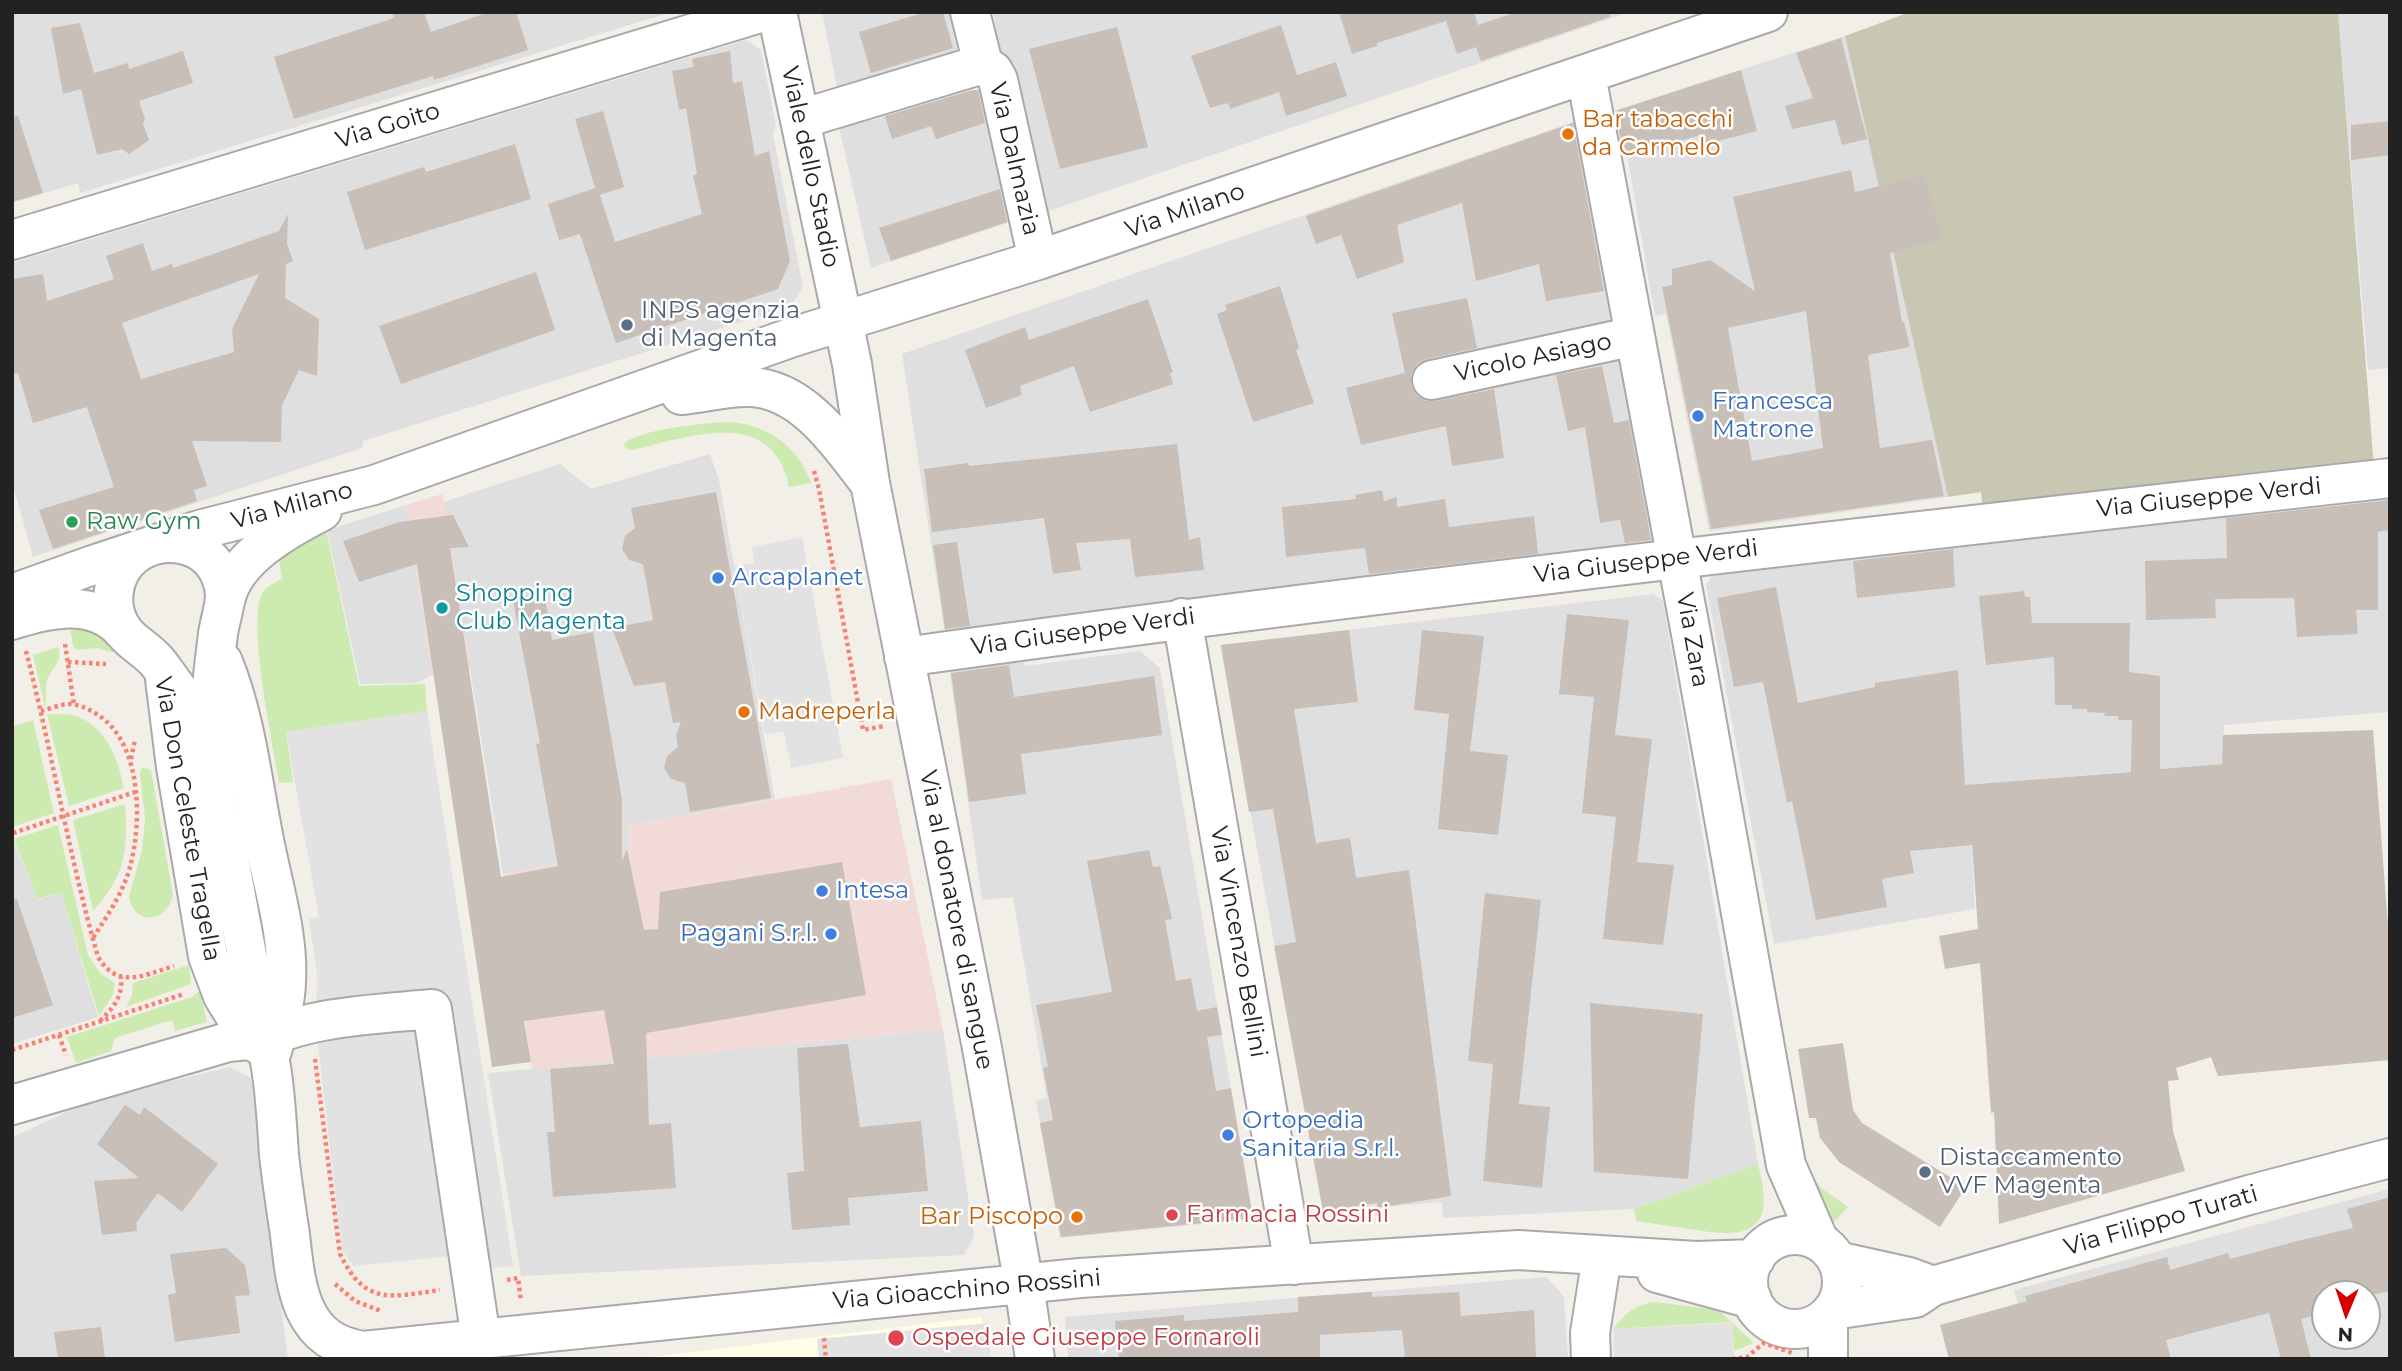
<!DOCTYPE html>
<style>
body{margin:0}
#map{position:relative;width:2402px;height:1371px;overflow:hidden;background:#f2efe9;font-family:Montserrat,sans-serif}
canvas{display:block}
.frame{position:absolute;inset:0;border:14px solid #222;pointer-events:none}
.north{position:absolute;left:2311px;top:1280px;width:70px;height:70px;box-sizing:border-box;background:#fff;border:2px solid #a7a7a7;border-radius:50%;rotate:182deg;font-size:19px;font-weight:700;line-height:28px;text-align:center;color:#222}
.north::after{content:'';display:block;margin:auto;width:24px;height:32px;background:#d40000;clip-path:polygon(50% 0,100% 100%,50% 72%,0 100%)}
</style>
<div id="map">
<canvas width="2402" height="1371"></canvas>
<div class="frame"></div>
<div class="north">N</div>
</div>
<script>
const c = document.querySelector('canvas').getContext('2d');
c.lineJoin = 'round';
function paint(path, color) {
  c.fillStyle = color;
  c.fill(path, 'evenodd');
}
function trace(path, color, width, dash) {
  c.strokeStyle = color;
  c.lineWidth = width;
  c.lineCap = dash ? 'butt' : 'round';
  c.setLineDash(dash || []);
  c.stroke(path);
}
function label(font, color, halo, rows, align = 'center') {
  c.font = font + ' Montserrat,sans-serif';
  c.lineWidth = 5;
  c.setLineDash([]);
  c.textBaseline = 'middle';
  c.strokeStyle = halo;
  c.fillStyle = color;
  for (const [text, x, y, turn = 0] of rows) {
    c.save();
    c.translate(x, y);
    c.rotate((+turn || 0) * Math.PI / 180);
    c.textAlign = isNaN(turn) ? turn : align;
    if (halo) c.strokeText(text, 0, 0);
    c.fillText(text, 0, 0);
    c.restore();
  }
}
const residential = new Path2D(`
 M12,12H672L80,193L78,183L12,203Z
 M822,12H948L958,53L837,87Z
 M993,12H1629L1034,216Z
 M2338,12H2390V368L2368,370Z
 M1845,36L1948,497L1709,531L1666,314L1655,316L1619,109Z
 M746,40L761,50L776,126L773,135L803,287L791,306L363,441L362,448L33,557L12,482V263Z
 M970,90H978L985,94L1019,219L871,268L837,118L873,120Z
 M1576,121L1624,353L1657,548L945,634L902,354Z
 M710,454L719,480L775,799L628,826L630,850L503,874L443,502L560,464L591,489Z
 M2390,498V712L2224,725L2222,764L1968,785L1975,909L1774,944L1706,585L1712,576Z
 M406,505L432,675L417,683L360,684L327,530Z
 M1653,594L1663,601L1758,1164L1633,1209L1443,1218L1442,1202L1323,1212L1220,645Z
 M1140,651L1160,668L1253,1219L1060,1238L1036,1101L1047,1098L1013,897L982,900L949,668L1024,657L1025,666Z
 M12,836L37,900L61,893L98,1017L12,1044Z
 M943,1030L974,1236L964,1255L521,1276L488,1073Z
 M230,1067L251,1078L288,1359H12L13,1137L92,1100Z
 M2390,1189V1359H2032L2014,1290ZM2325,1294H2367V1336H2325Z
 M1546,1277L1564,1296L1568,1359H1068L1065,1317Z`);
const commercial = new Path2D(`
 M442,494L471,669L432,675L406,505Z
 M891,779L943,1030L532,1069L503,874L630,850L628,826Z`);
const education = new Path2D(`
 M982,1317L986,1359H634Z`);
const construction = new Path2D(`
 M1910,12H2338L2374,468L1983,512L1981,492L1948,497L1845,36Z`);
const grass = new Path2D(`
 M727,422C765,423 799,446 811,483L789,487C773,405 689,437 633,450L626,449L624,444C638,429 706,423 727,422Z
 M326,530L359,686L425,684L427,711L286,732L293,782L279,783C273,744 248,629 261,596C265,586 273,584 282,579L278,552Z
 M69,622C91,625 103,638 118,654L97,648L77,650L73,646Z
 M58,647C64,662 49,670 46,684C45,692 47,700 45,707L33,655Z
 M47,714C56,715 68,713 76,716C107,727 118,759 124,788L69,806Z
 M33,720L54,813L12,827V727Z
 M143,767L151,770L173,895C166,925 133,925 129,896L142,850L145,819L140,772Z
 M125,804C128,850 126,875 93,911L73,820Z
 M58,825L88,955L100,973L115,983L113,995L99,1016L61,893L37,899L14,839Z
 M189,965L191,984L126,1007L132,995L133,983Z
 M200,991L207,1022L175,1031L172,1020L115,1038L111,1051L76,1063L67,1037L192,997Z
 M1758,1164C1775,1227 1755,1240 1696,1230C1676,1227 1656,1224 1636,1221L1634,1209Z
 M1808,1170L1821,1188L1848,1207L1830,1226Z
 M1657,1302L1709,1309L1722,1313L1754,1343L1734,1351L1732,1322L1613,1329C1626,1313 1636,1303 1657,1302Z`);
const parking = new Path2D(`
 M802,537L843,758L791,768L784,732L765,734L734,566L754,563L752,547Z
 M427,711L513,1266L455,1272L453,1256L353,1266L342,1250L316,1028L317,974L309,919L319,917L286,732Z
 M988,1323L991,1359H819L817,1339Z
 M1732,1323L1734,1359H1614L1613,1329Z`);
const building = new Path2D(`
 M392,12H424L431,32L489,12H516L528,50L434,80L433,76L294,119L274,57L394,18Z
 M926,12H943L953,48L871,73L859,32Z
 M1339,12H1474L1478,25L1517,12H1610V17L1481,61L1476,47L1457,54L1446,21L1377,43V46L1352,54Z
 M80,23L94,73L128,63L129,69L183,51L193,83L139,101L145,119L143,124L149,140L129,154L122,149L97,155L81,89L63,94L51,28Z
 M1281,25L1297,75L1336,62L1347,96L1286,116L1279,92L1230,109L1228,103L1210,108L1191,56Z
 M1117,27L1148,147L1060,169L1029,49Z
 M1841,38L1867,139L1842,145L1835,120L1792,129L1785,106L1813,98L1796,53Z
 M730,51L733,83L742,81L755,156L769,151L790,261L778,289L616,343L580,234L559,240L548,204L595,188L575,119L603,111L624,187L600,195L615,242L702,214L693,176L697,174L686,108L679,110L672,71L694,67L692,59Z
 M1741,70L1757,131L1703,145L1700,135L1654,149L1623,153L1615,111Z
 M973,90H978L985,123L936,139L931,126L892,139L885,116Z
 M18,116L43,193L12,202V117Z
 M2390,121V155L2351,160V125Z
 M1573,123L1604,291L1546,301L1539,264L1476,281L1462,203L1397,225L1404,262L1357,279L1341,235L1316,244L1306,216Z
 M515,144L531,199L365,250L347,192L424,167L426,172Z
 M1851,170L1855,192L1925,175L1942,240L1890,253L1902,322H1904L1910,347L1868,355L1880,448L1932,440L1944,496L1711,529L1662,287L1672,285V269L1710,260L1755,291L1733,197ZM1806,311L1823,448L1752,461L1728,328Z
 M1000,189L1007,222L891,261L879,228Z
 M288,214L287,244L293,261L286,264L285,298L319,319L317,376L299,370L282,405L281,442L192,441L207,486L194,490L197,501L53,549L39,510L114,487L87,407L33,423L18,373L12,374V279L43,274L47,301L114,279L106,256L143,243L152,271L172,264L173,268L279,231ZM259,274L232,329L234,352L141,379L122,323Z
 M536,272L555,330L401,384L379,326Z
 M1280,286L1299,348L1296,350L1314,403L1253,422L1217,314L1227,310L1225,305Z
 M1467,298L1477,348L1427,359L1418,363L1411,374V385L1416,395L1426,401H1436L1494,389L1504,458L1452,466L1446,426L1361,445L1346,388L1405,373L1392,313Z
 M1148,299L1173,372L1170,373L1173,384L1090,412L1074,366L1020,386L1022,395L986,408L965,350L1025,327L1029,340Z
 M1602,366L1614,423L1629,420L1651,540L1625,543L1620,520L1600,523L1585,427L1568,431L1556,375Z
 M1177,444L1189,540L1200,537L1204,570L1135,577L1130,539L1076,543L1081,570L1053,574L1044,518L932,532L924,469L968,463L969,466Z
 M1382,490L1384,501L1397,497V507L1445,499L1449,527L1534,516L1538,554L1369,574L1365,548L1286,557L1282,507L1356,499L1355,495Z
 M716,492L771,798L690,812L685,783L671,779L664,768L667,756L678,747L676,735L681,722L673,723L665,682L634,686L612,628L653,620L643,564L629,560L622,549L625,536L635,528L631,508Z
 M2390,500V530L2378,532V610H2356L2358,634L2297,637L2294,598L2215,599L2216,618L2146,620L2145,561L2227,558L2226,518Z
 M453,515L469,547L450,548L501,877L558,866L536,744L540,743L513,600L545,597L552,640L593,632L622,800V861L627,849L644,930L658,929L660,892L842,862L866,995L646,1033L649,1125L671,1123L676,1188L553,1197L547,1132H555L550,1069L614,1064L604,1010L524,1021L531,1062L492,1067L417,564L359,582L343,541L399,522Z
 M957,542L970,626L945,629L933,545Z
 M1953,549L1955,587L1857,598L1853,561Z
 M1776,587L1798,703L1875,687V683L1958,670L1965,785L2131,772L2132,720H2118V716H2104L2105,713L2087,712V709H2072V705H2055L2054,657L1986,665L1979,596L2024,591L2025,597H2030L2032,623H2130L2129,672L2160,676V769L2222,764L2223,735L2373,730L2390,952V1060L2218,1076L2211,1057L2176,1068L2179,1080L2168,1081L2173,1131L2185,1171L1999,1224L1994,1112L1991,1113L1980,963L1945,969L1939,936L1978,929L1972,845L1910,851L1914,873L1882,879L1887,907L1816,920L1792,801L1787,803L1763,682L1734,687L1717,598Z
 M1567,614L1629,620L1615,735L1652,739L1637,862L1674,865L1663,945L1603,939L1616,817L1582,813L1594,697L1559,694Z
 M1349,630L1358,702L1294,709L1316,843L1350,838L1356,878L1409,870L1451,1196L1377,1208V1203L1323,1211L1274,946L1296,942L1273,809L1249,812L1221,645Z
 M1422,630L1484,636L1470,751L1508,755L1498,835L1438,829L1449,714L1414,710Z
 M1009,665L1014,697L1154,676L1162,735L1021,754L1026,794L969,802L951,673Z
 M1149,850L1153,867L1160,866L1172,919L1165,920L1176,981L1191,978L1197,1011L1217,1007L1222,1035L1207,1037L1216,1091L1231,1088L1253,1218L1061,1237L1040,1123L1053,1120L1043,1068L1048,1067L1036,1005L1112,992L1087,861Z
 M1485,893L1541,900L1519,1104L1550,1107L1542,1188L1483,1181L1493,1064L1468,1061Z
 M17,899L53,1005L12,1018V900Z
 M1590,1003L1703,1014L1688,1179L1594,1172Z
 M1843,1043L1853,1110L1862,1123L1966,1187L1940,1227L1839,1162L1820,1138L1816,1118H1809L1798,1049Z
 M848,1044L860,1127L921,1121L928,1191L848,1198L850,1225L792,1230L787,1173L804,1171L797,1048Z
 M125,1105L140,1115L144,1107L218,1164L182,1212L158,1193L136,1223L137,1231L102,1235L94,1181L139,1178L97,1144Z
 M2390,1197V1291L2377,1294H2325V1312L2301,1319L2311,1359H2281L2269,1313L2166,1340L2171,1359H1949L1940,1325L2027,1301L2025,1296L2167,1257L2170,1270L2228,1253L2230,1259L2301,1240L2353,1228L2347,1209Z
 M226,1248L245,1265L250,1295L235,1296L240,1333L175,1342L168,1295L176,1293L170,1254Z
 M1372,1292V1297L1459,1292L1461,1316L1534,1310L1536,1359H1410L1405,1357L1402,1330L1320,1335V1359H1119L1115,1321L1184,1315V1321L1298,1312V1297Z
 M101,1327L105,1359H58L54,1332Z`);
const path = new Path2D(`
 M814,471L819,489L863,730L884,726
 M65,644L74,705
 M26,651C52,752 69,856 98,957C118,990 144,975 174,966
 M68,662L106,664
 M41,711C49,709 59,705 67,704C80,704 91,710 101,717C142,747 142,823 130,867C123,893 107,916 93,938
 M131,759L135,740
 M13,833L135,792
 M100,1021C113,1008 123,997 121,977
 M59,1035L66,1055
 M12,1050L184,994
 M315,1059L340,1254C365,1306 390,1297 440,1290
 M507,1280L518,1278L521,1301
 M335,1284L355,1301L381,1311
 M824,1338L826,1359
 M1732,1359L1747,1357L1764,1343L1795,1354`);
const minor = new Path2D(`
 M777,12L852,364L870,483L982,1048L1024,1285L1035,1359
 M970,12L983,64
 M1586,75L1692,639L1786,1165L1819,1241
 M801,119L983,64L993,71L998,80L1038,260
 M12,240L763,12
 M1432,380L1635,336
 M681,395C704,393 727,386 750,387C803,389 839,443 868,481
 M12,594L93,565L199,530L374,485L793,337L1038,260L1768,12
 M225,602C232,559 287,529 322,511
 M1182,618L1294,1265
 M12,620C50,608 94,598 123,631
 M904,657C1398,588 1894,534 2390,478
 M223,662C246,719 252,780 264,840C273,886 289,936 286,983C285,1006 278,1029 272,1051
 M165,679L176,767L208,956L223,996L236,1017L262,1047
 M210,747C199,717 178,690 159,664C149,651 135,645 125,633C106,609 111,573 134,555C163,533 208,542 221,577C230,598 221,613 218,634C214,668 207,715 211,749C214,785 222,822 229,858C238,907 247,957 257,1006C262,1029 269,1051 272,1074C276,1101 277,1128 279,1155C282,1182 286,1208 290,1235C293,1260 295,1286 305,1309C317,1335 335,1346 363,1351L1080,1278L1518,1250L1696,1261L1755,1259
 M259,1044C298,1016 383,1014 432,1009L481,1339
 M12,1105L228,1042L249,1040L259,1044
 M1748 1282a47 47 0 1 1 94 0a47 47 0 1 1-94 0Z
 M1837,1261L1909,1277L1933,1286
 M1657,1273L1752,1299
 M1833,1310L1915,1298L1933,1286L2249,1195L2390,1158
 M1591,1359L1590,1333L1602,1256
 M1828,1359V1316`);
const markers = [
 [1568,134,7,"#e8710a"],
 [627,325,7,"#5c6f8a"],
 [1698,416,7,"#3f7fe0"],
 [72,522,7,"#2e9e5b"],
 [718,578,7,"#3f7fe0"],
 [442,608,7,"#0f9aa8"],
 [744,712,7,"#e8710a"],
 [822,891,7,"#3f7fe0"],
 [831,934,7,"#3f7fe0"],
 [1228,1135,7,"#3f7fe0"],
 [1925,1172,7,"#5c6f8a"],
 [1172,1215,7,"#e0444e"],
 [1077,1217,7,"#e8710a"],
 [896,1338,9,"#e0444e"]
];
const foodNames = [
 ["Bar tabacchi",1582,120],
 ["da Carmelo",1582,148],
 ["Madreperla",758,712],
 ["Bar Piscopo",1063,1217,"right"]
];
const streetNames = [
 ["Via Goito",388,126,-17],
 ["Via Dalmazia",1014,159,77],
 ["Viale dello Stadio",810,167,78],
 ["Via Milano",1185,211,-19],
 ["Vicolo Asiago",1533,358,-12],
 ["Via Giuseppe Verdi",2209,498,-6],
 ["Via Milano",292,506,-15],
 ["Via Giuseppe Verdi",1646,562,-7],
 ["Via Giuseppe Verdi",1083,632,-8],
 ["Via Zara",1692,640,80],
 ["Via Don Celeste Tragella",187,819,80],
 ["Via al donatore di sangue",956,920,79],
 ["Via Vincenzo Bellini",1238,942,80],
 ["Via Filippo Turati",2161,1221,-16],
 ["Via Gioacchino Rossini",967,1290,-5]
];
const serviceNames = [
 ["INPS agenzia",641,311],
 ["di Magenta",641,339],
 ["Distaccamento",1939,1158],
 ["VVF Magenta",1939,1186]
];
const shopNames = [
 ["Francesca",1712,402],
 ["Matrone",1712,430],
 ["Arcaplanet",732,578],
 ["Intesa",836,891],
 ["Pagani S.r.l.",817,934,"right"],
 ["Ortopedia",1242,1121],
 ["Sanitaria S.r.l.",1242,1149]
];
const leisureNames = [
 ["Raw Gym",86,522]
];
const cultureNames = [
 ["Shopping",456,594],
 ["Club Magenta",456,622]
];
const healthNames = [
 ["Farmacia Rossini",1186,1215],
 ["Ospedale Giuseppe Fornaroli",912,1338]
];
paint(residential, '#e0dfdf');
paint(commercial, '#f2dad9');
paint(education, '#ffffe5');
paint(construction, '#c7c7b4');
paint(grass, '#cdebb0');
paint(parking, '#e2e2e2');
paint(building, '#c7bfb8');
trace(minor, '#a9a9a9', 42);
trace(path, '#fa8072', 4.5, [3.5, 3.5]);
trace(minor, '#fff', 38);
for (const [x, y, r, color] of markers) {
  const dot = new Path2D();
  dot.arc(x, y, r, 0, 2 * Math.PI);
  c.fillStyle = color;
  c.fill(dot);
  trace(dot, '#fff', 2.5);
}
label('24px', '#c56008', '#fff', foodNames, 'left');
label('24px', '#222', '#fff', streetNames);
label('24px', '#4e5e75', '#fff', serviceNames, 'left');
label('24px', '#366cbe', '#fff', shopNames, 'left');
label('24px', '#27864d', '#fff', leisureNames, 'left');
label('24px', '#0d838f', '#fff', cultureNames, 'left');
label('24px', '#be3a42', '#fff', healthNames, 'left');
</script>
